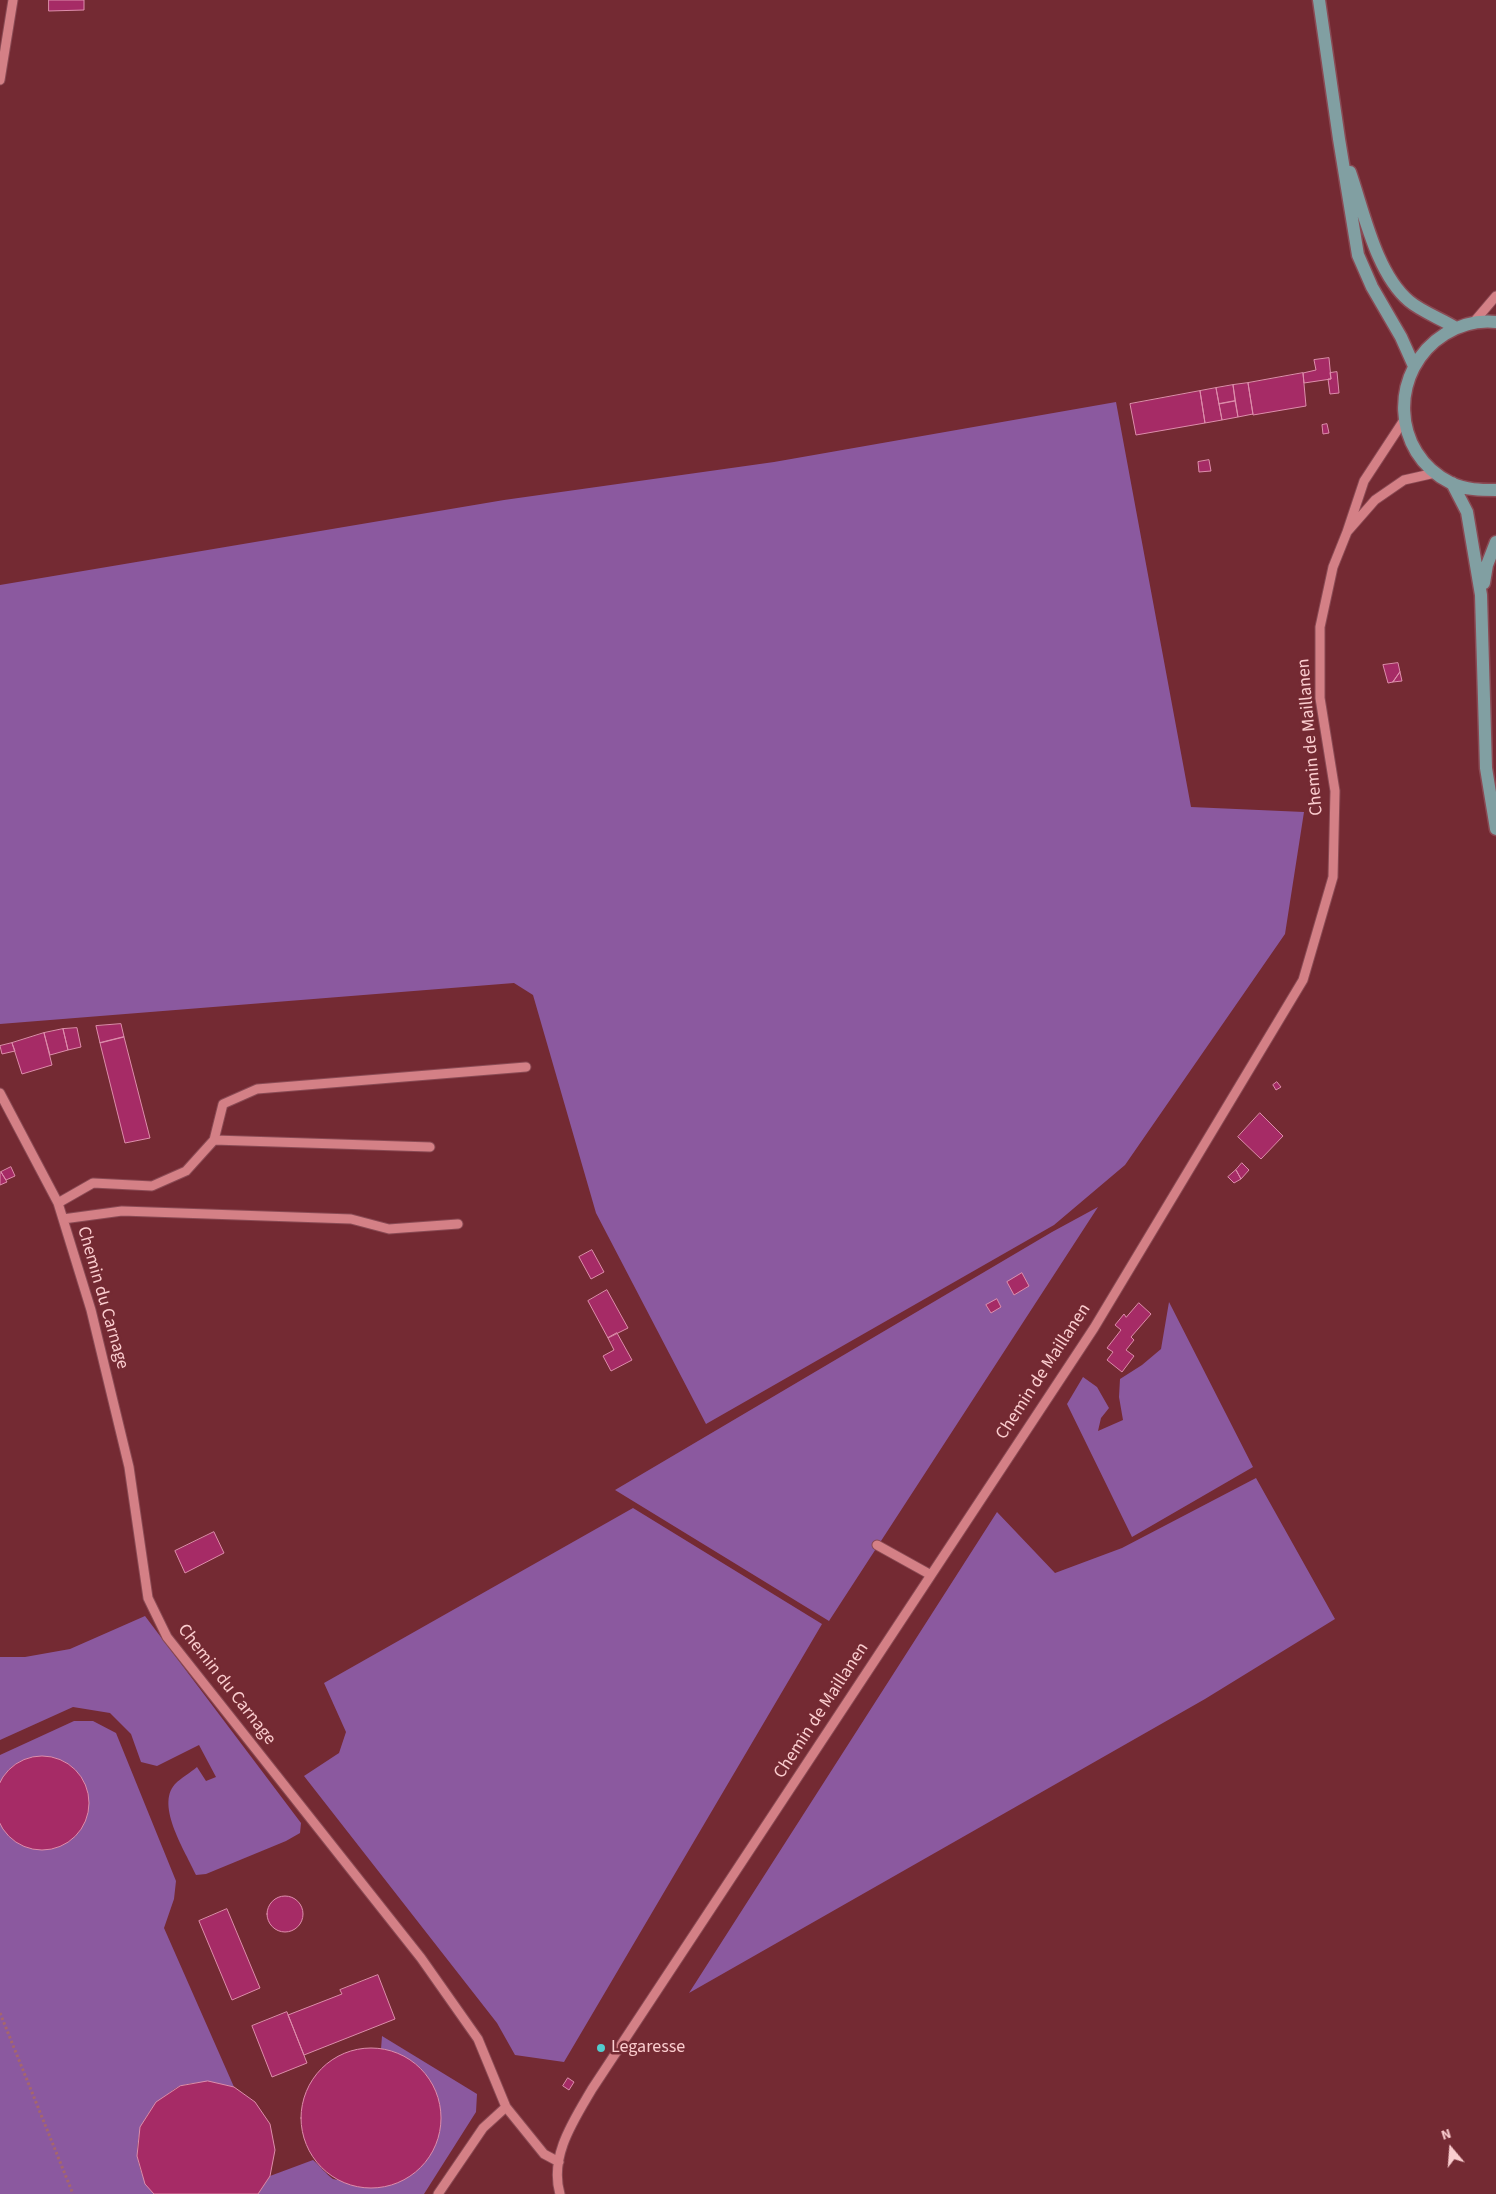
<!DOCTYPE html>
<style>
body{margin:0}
#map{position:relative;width:1496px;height:2194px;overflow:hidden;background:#742a33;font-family:"Source Sans 3",sans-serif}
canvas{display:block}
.north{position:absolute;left:1426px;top:2124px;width:50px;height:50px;-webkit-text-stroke:4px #742a33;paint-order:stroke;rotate:342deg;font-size:14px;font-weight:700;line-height:20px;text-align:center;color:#fbcdcf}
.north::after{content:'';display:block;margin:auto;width:18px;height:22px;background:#fbcdcf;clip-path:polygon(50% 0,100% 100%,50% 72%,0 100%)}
</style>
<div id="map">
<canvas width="1496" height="2194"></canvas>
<div class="north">N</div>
</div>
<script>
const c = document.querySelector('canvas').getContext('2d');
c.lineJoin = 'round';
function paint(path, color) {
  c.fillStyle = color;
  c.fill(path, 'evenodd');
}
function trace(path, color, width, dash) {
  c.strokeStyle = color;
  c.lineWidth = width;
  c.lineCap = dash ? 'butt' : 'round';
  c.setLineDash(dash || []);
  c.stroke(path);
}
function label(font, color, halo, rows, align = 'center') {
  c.font = font + ' "Source Sans 3",sans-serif';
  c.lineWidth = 5;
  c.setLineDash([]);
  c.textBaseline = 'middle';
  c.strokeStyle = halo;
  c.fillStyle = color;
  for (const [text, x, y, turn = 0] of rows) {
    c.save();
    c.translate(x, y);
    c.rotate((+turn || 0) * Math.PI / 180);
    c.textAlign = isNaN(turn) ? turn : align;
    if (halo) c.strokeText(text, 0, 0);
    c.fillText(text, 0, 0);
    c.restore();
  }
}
const green = new Path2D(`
 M1116,402L1191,807L1304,812L1285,934L1125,1165L1054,1225L706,1424L596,1213L533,995L514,983L0,1024V585L504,500L774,462Z
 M1098,1207L829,1621L615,1490L1052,1232Z
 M1169,1302L1253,1467L1132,1537L1067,1404L1083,1377L1097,1387L1109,1408L1101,1418L1098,1431L1123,1420L1119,1397L1120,1379L1142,1365L1161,1349Z
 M1256,1478L1335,1619L1205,1699L689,1993L997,1512L1055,1573L1122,1548Z
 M633,1508L822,1624L564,2062L515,2055L497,2023L304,1776L339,1753L346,1732L324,1683Z
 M145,1616L301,1823L300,1833L286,1841L206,1874L196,1875C186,1852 155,1806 175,1784C181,1778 190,1773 197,1767L206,1781L216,1777L199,1745L157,1766L141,1762L131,1734L110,1713L73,1707L0,1740V1657H25L70,1649Z
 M74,1721H93L116,1733L176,1881L174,1899L164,1928L234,2087C215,2083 200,2080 181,2086C176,2087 172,2091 168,2094C134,2117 127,2162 154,2194H0V1755Z
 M382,2036L477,2094L476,2112L424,2194H258L270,2176L313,2160C320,2166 326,2174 333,2179C392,2194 462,2153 433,2089C428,2077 418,2064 406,2058C399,2054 389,2051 381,2049Z`);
const building = new Path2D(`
 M49,0H84V10L49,11Z
 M1329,358L1331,379L1304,383L1303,373L1316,370L1314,360Z
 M1337,372L1339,393L1330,394L1328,379H1331L1330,373Z
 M1303,373L1306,406L1253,415L1248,383Z
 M1248,383L1253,414L1238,417L1233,385Z
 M1233,385L1235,401L1219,404L1216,388Z
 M1216,388L1222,420L1205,423L1200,391Z
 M1200,391L1205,423L1136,435L1130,404Z
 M1235,401L1238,417L1222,420L1219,404Z
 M1327,424L1329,433L1323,434L1322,425Z
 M1209,460L1211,471L1199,472L1198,462Z
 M1398,663L1400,672L1393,682L1388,683L1383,665Z
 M1400,672L1402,681L1393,682Z
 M121,1024L124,1037L100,1043L96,1026Z
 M77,1028L81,1047L68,1050L63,1029Z
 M63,1029L68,1050L50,1055L44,1033Z
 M44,1033L52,1065L22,1074L12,1043Z
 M124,1037L150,1138L125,1143L100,1043Z
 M12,1043L15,1051L2,1054L0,1046Z
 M1277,1082L1281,1087L1276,1090L1273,1085Z
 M1260,1113L1283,1136L1261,1159L1238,1137Z
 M1242,1163L1249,1170L1241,1179L1236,1170Z
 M11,1167L15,1176L6,1180L1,1172Z
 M1236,1170L1241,1179L1234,1183L1228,1177Z
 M1,1172L7,1182L0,1185V1173Z
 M592,1250L604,1272L591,1279L579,1257Z
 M1022,1273L1029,1286L1014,1295L1007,1282Z
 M607,1290L628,1328L608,1338L588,1301Z
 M997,1299L1001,1307L991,1313L986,1305Z
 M1139,1303L1151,1314L1131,1337L1134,1340L1126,1350L1134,1356L1122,1372L1107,1360L1113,1352L1107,1348L1121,1330L1115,1325L1124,1314L1126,1317Z
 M617,1333L632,1360L611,1371L603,1356L614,1350L608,1338Z
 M214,1532L224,1553L185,1573L175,1551Z
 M-5 1803a47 47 0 1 1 94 0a47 47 0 1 1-94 0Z
 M267 1914a18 18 0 1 1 36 0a18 18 0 1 1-36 0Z
 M227,1909L260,1988L232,2000L199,1921Z
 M378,1975L395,2019L304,2055L288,2015L342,1994L340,1990Z
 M287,2012L307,2063L272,2077L252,2026Z
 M301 2118a70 70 0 1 1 140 0a70 70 0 1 1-140 0Z
 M568,2078L574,2082L569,2090L563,2086Z
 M208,2081L234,2087L255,2102L270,2124L275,2150L270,2176L258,2194H154L145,2184L137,2156L140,2127L156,2102L180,2086Z`);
const path = new Path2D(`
 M0,2013L73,2194`);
const minor = new Path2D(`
 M0,80L13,0
 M1473,323L1496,296
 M1404,420L1364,481L1347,532L1375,500L1404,480L1435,473
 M0,1093L58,1203L91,1310L129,1467L148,1598L167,1637L421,1958L478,2039L506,2107L544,2154L559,2162
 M214,1140L223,1104L257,1089L526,1067
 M58,1203L93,1183L152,1186L186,1171L214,1140L430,1147
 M63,1219L122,1211L351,1219L389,1229L458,1224
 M877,1545L931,1575
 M438,2194L483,2128L506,2107
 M560,2194C549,2156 574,2120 592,2089L1094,1328L1303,980L1333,877L1335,791L1320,698V627L1333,567L1347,532`);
const major = new Path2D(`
 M1319,0L1339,139L1358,255L1372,287L1401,337L1414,366
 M1350,172C1364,212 1376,273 1409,301C1422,312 1442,319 1456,328
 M1496,322C1478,320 1460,325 1445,334C1389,369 1390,453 1451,483C1466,490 1481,490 1496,490
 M1452,483L1467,512L1481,595L1486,768L1496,829
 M1484,583L1487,565L1496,542`);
const markers = [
 [601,2048,5,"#52cdce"]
];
const streetNames = [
 ["Chemin de Maillanen",1311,737,-95],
 ["Chemin du Carnage",102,1298,74],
 ["Chemin de Maillanen",1044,1372,-57],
 ["Chemin du Carnage",226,1685,52],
 ["Chemin de Maillanen",822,1711,-57]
];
const poiNames = [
 ["Legaresse",611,2048]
];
paint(green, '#8b599f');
paint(building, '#a62b66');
trace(building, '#dd8dab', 1);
trace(minor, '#8a4a54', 11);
trace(major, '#8a4a54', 15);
trace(path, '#a6666c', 3, [2.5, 2.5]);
trace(minor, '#d48086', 9);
trace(major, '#819fa2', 12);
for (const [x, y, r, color] of markers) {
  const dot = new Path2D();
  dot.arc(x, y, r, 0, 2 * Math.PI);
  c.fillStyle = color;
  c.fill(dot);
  trace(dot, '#742a33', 2);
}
label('18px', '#fbcdcf', '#742a33', streetNames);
label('18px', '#fbcdcf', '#742a33', poiNames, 'left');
</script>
